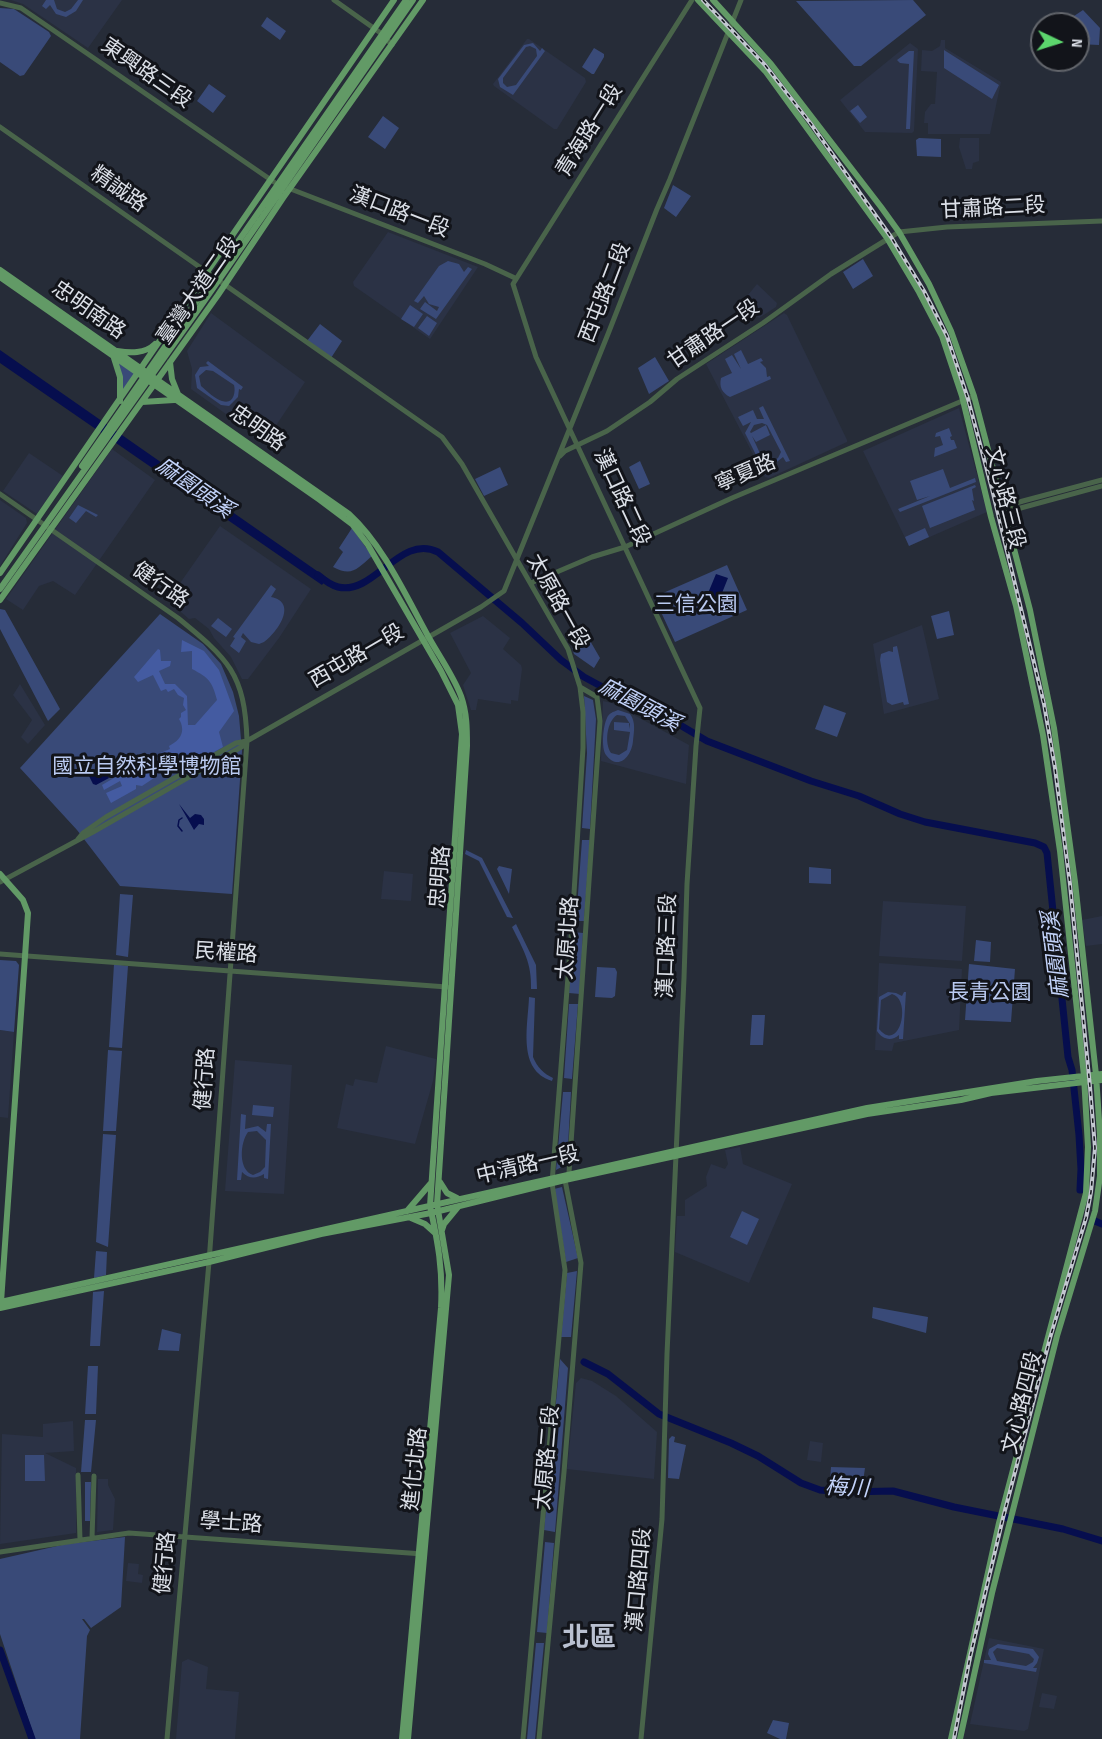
<!DOCTYPE html>
<meta charset="utf-8">
<style>
body{margin:0}
#map{position:relative;width:1102px;height:1739px;overflow:hidden;background:#262c38;font-family:"Sofia Sans Condensed",sans-serif}
canvas{display:block}
.north{position:absolute;left:1030px;top:12px;width:60px;height:60px;box-sizing:border-box;background:#12141a;border:2px solid #63666c;border-radius:50%;rotate:94deg;font-size:16px;font-weight:700;line-height:24px;text-align:center;color:#dce0e8}
.north::after{content:'';display:block;margin:auto;width:21px;height:27px;background:#5cd56d;clip-path:polygon(50% 0,100% 100%,50% 72%,0 100%)}
</style>
<div id="map">
<canvas width="1102" height="1739"></canvas>
<div class="north">N</div>
</div>
<script>
const c = document.querySelector('canvas').getContext('2d');
c.lineJoin = 'round';
function paint(path, color) {
  c.fillStyle = color;
  c.fill(path, 'evenodd');
}
function trace(path, color, width, dash) {
  c.strokeStyle = color;
  c.lineWidth = width;
  c.lineCap = dash ? 'butt' : 'round';
  c.setLineDash(dash || []);
  c.stroke(path);
}
function label(font, color, halo, rows, align = 'center') {
  c.font = font + ' "Sofia Sans Condensed","Noto Sans TC",sans-serif';
  c.lineWidth = 6;
  c.setLineDash([]);
  c.textBaseline = 'middle';
  c.strokeStyle = halo;
  c.fillStyle = color;
  for (const [text, x, y, turn = 0] of rows) {
    c.save();
    c.translate(x, y);
    c.rotate((+turn || 0) * Math.PI / 180);
    c.textAlign = isNaN(turn) ? turn : align;
    if (halo) c.strokeText(text, 0, 0);
    c.fillText(text, 0, 0);
    c.restore();
  }
}
const built = new Path2D(`
 M11,0H122L88,48L23,4Z
 M527,39H529L585,78L586,82L557,129H554L494,86L493,84Z
 M941,40H945V48L1001,82L990,134H928V123H924L925,112L931,104H935L937,72L921,71L922,50L932,51L940,46Z
 M910,43L918,49L914,131L912,133L865,132L840,100Z
 M960,138H979V161L973,163L972,169H966L959,147Z
 M388,232L478,267L430,339L354,286L353,282Z
 M757,284L777,303L776,307L759,318L743,301Z
 M211,313L305,382L265,442L191,389L192,369L187,351Z
 M784,313L787,315L847,440V442L769,478L765,477L706,364Z
 M959,408L987,512L909,546L863,451Z
 M112,449L155,480L75,595L53,581L39,586L23,610L6,599Z
 M29,453L63,476L37,514L3,491Z
 M0,500L26,518L27,523L0,566Z
 M220,526L311,589L279,638L248,679H242L231,657L214,638L209,629L195,618L189,619L174,606L175,599L171,596Z
 M483,616L510,638L503,649L521,665L522,669L518,701L511,700V704L478,699L476,710H471L463,685L471,673L450,633Z
 M922,625L939,699L884,714L873,644Z
 M20,684L45,725L28,744L21,737L32,720L13,695Z
 M603,701L612,703L689,745L686,784L601,761Z
 M384,871L413,874L411,901L381,899Z
 M883,901L966,906L962,961L879,956Z
 M1102,916V944L1086,946L1082,920Z
 M879,963L962,969L959,1030L894,1043L892,1051L875,1050Z
 M0,1030L14,1032L8,1118L0,1117Z
 M386,1046L436,1059L433,1081L415,1144L337,1128L346,1084L353,1086L355,1079L377,1083Z
 M235,1060L292,1065L284,1194L225,1191Z
 M740,1147L743,1164L792,1184L749,1283L675,1252L677,1216H685V1200L707,1186L706,1177L711,1164L725,1169L728,1164L725,1150Z
 M581,1378L592,1381L616,1396L657,1432L654,1479L567,1469L576,1383Z
 M73,1421L74,1451L45,1453L76,1468V1533L0,1544L2,1434L43,1437V1424Z
 M810,1441L823,1443L821,1462L807,1460Z
 M98,1479H108V1485L115,1499L113,1530L97,1532Z
 M128,1563L139,1564L138,1574L143,1575L142,1583L126,1581Z
 M989,1638L1044,1649L1028,1729L1024,1731L970,1724Z
 M188,1659L208,1667L206,1689L239,1692L235,1739H176L182,1662Z
 M1042,1693L1057,1696L1054,1709L1039,1707Z`);
const green = new Path2D(`
 M46,0H54L57,9L65,12L71,9L78,0H83L76,11L66,17L56,14L50,5L46,9L42,6Z
 M913,0L926,15L861,66H854L796,1Z
 M0,8L14,9L49,32L51,36L24,75L20,76L0,62Z
 M1083,10L1100,28L1099,45L1078,44V24H1074V16Z
 M267,17L286,31L280,40L261,26Z
 M533,43L540,51L542,48L545,51L513,95L500,87L498,79L524,45ZM530,46L536,49L537,56L516,85L507,87L503,83V78L526,47Z
 M594,48L604,54V57L594,74H592L582,67Z
 M944,50L999,85L992,99L944,68Z
 M909,51H914L910,129H906L909,64L900,63L897,60Z
 M209,84L226,96L213,113L197,101Z
 M858,105L867,117L860,123L850,111Z
 M383,116L399,128L385,149L368,137Z
 M919,138L941,139V157L917,156L916,140Z
 M673,185L691,196L676,217L664,208Z
 M863,259L873,276L853,289L843,272Z
 M448,261L459,264L464,272L468,267L472,269L436,319L420,309L425,302L437,311L439,307L429,304L424,296L418,303L414,301L439,266Z
 M410,305L423,314L414,327L401,319Z
 M427,316L437,323L429,336L418,328Z
 M320,324L342,341L331,358L307,341Z
 M741,350L748,364L761,358L763,361L760,362L766,368L767,377L770,376L771,379L730,397C722,393 719,387 721,378L732,373L725,359L732,355L741,369L734,354Z
 M655,357L669,381L649,394L638,368Z
 M115,360L136,374L121,397Z
 M208,361L243,387L241,390L239,389L238,397L229,406L221,405L197,388L195,375L200,367L209,366L206,363ZM206,370L213,371L234,385C236,393 233,405 222,401C215,399 207,391 201,386L199,376Z
 M763,406L790,461L786,462L783,457L773,465L760,463L745,433L751,422L743,426L738,417L753,410L757,419H764L759,408ZM762,423L767,425L781,452L778,458L772,462L763,460L752,436L756,442L770,435L766,425L751,433L750,432L754,425Z
 M949,428L952,436L950,437L951,440H954L957,448L934,457L935,448L943,445L940,436L935,437L936,433Z
 M640,461L650,484L639,489L629,467Z
 M500,467L508,485L484,496L475,479Z
 M943,469L950,488L975,478L976,482L900,512L898,509L930,496L917,500L910,481Z
 M975,485L976,487L972,489L974,501L972,500L975,510L930,528L922,506Z
 M78,505L98,515L96,517L86,511L76,523L69,518Z
 M352,528L372,556C357,569 352,577 333,567L343,552L339,548Z
 M925,528L929,537L909,546L905,537Z
 M727,565L747,610L675,642L654,597Z
 M271,585L276,589L271,597C298,602 278,632 264,642L259,644L251,642L243,633L241,637L246,641L239,653L230,646L235,638L233,637Z
 M0,609L5,610L60,709L48,721L0,629Z
 M949,611L954,635L937,639L931,616Z
 M160,614L203,644L221,664L233,692L239,716L242,751L232,894L120,886L77,830L20,768Z
 M218,618L232,629L226,637L211,626Z
 M589,639L600,658L594,668L574,654L572,648Z
 M897,646L909,704L904,705L903,702L892,705L887,702L880,660L881,654L889,651L893,652V647Z
 M584,696L593,700L596,719L590,829L582,828L587,753Z
 M824,705L846,713L837,737L815,729Z
 M618,710L630,714C636,722 634,731 633,741C632,755 619,772 606,755C601,748 603,726 607,718C609,713 613,712 618,710ZM617,715L625,716L630,724L629,729V723L614,722V730L630,732L627,750L619,755L611,753C604,743 607,721 617,715Z
 M582,840H590L584,921H576Z
 M466,850L482,858L513,918L507,917L479,861L465,854Z
 M499,866L512,869L509,894L497,869Z
 M809,867L831,869V884L809,883Z
 M120,894L133,895L128,957L116,955Z
 M516,924L536,965L537,989H531C532,963 523,949 512,927Z
 M573,932L583,933L580,994L569,993Z
 M976,940L991,942L990,962L974,961Z
 M0,960L16,961L19,965L14,1032L0,1030Z
 M114,964L128,966L122,1048L109,1047Z
 M969,964L1015,969L1011,1022L965,1020Z
 M597,967L615,968L617,972L615,996L612,998L595,997Z
 M888,992L896,993L902,996L904,992H906L903,1039H899V1035C891,1042 882,1039 877,1031L879,997ZM892,994C912,999 900,1054 879,1029L881,1000Z
 M529,997L535,998L533,1057C537,1067 544,1074 553,1078L552,1081C517,1070 528,1026 529,997Z
 M569,1004H578L572,1079L564,1078Z
 M752,1015H765L763,1045H750Z
 M108,1050L122,1051L116,1131H103Z
 M563,1092H571L567,1164L556,1170Z
 M253,1105L274,1107L273,1117L252,1115Z
 M241,1114L246,1115L245,1129L258,1126L266,1132L267,1124H271L268,1179L264,1178V1174C256,1179 249,1179 242,1172L241,1180H237ZM257,1131L266,1140L265,1167L260,1172L253,1175C238,1170 240,1143 248,1132Z
 M103,1134L116,1135L108,1247L96,1242Z
 M562,1187L578,1258L566,1262L554,1189Z
 M742,1211L759,1219L747,1245L730,1237Z
 M96,1251L107,1252L106,1275L94,1278Z
 M577,1271L571,1337H561L567,1273Z
 M104,1291L100,1346H90L93,1292Z
 M873,1307L928,1317L926,1333L872,1318Z
 M162,1329L181,1334L179,1351L158,1350Z
 M560,1359L568,1368L555,1532L544,1530Z
 M88,1366H98L96,1414H85Z
 M85,1420H96L91,1472H81Z
 M672,1436L675,1437L674,1442L686,1445L679,1479L668,1478L669,1439Z
 M25,1455H44L45,1481H25Z
 M831,1467L865,1468L863,1482L830,1481Z
 M85,1482H91L90,1521H85Z
 M125,1537L121,1607L91,1628L84,1619H82L90,1630L87,1636L80,1739H35L0,1634V1559L66,1544Z
 M545,1542L554,1543L547,1633L537,1632Z
 M536,1643H544L535,1739H527Z
 M998,1644L1033,1649L1039,1657L1037,1663L1033,1668H1037L1036,1672L984,1663V1660H991L988,1654L989,1649ZM997,1648L1029,1654L1034,1659L1033,1662L1026,1666L997,1661L993,1652Z
 M773,1720L789,1723L786,1739H780L767,1733Z`);
const forest = new Path2D(`
 M182,640L204,651L219,670L234,711L219,732L223,747L178,772L163,774L158,754L170,749L169,746C181,740 186,731 179,719L181,717V713L186,710L183,705L184,698L178,695L174,689L168,692L166,689L161,691L153,675L138,682L134,677L158,649L160,650L161,661H171L170,666L159,671L165,684H175L187,696L188,725H195L217,700C212,681 209,678 192,669V651L181,652Z
 M128,755L134,762L111,776L107,769L111,767L110,764Z
 M143,763C146,771 152,773 154,778L142,786L136,785V789L111,803L106,793L122,786L120,781L104,790L102,785L136,765Z`);
const water = new Path2D(`
 M0,350L327,578L322,585L0,363Z
 M716,574L728,578L718,603L706,598Z
 M86,765L89,772L93,774L105,770L109,778L96,785L93,784L84,766Z
 M179,804L190,818L195,814L201,815L204,819V825L199,824L194,830Z`);
const stream = new Path2D(`
 M182,831L178,826L179,820L182,818`);
const river = new Path2D(`
 M318,575C324,580 330,585 338,587C374,596 400,533 438,552L522,623L561,660L584,677L645,710L680,725L707,741L811,781L859,796L900,814L925,822L1035,843L1044,847L1047,853L1068,1057L1072,1070L1079,1135L1081,1169L1080,1190
 M1095,1221L1102,1224
 M584,1362L608,1374L659,1414L731,1443L758,1456L801,1483L820,1490L846,1492L893,1491L954,1507L1063,1529L1102,1541
 M0,1650L32,1739`);
const minor = new Path2D(`
 M334,0L382,34L392,45
 M0,3L21,8L274,182
 M0,127L442,437L462,464L568,649L580,687L583,712V748L572,925L552,1183L565,1270L523,1739
 M288,188L485,264L515,278
 M560,456L565,451L607,431L650,402L677,379L763,323L831,274L899,232L947,227L1102,221
 M0,494L178,618C228,659 245,673 247,741L209,1262L167,1739
 M1004,512L1013,504L1023,501L1102,480
 M1006,512L1102,486
 M531,583L592,557L625,547L732,498L974,396
 M78,839L83,833L106,817L236,743L247,741
 M0,882L93,832L243,746L247,741L481,607L504,591L608,334L657,209L670,179L741,0
 M0,954L447,987
 M78,1475L80,1540
 M92,1538L94,1476
 M0,1552L129,1533L423,1554
 M539,1739L564,1472L581,1263L565,1180L569,1173L571,1143L600,721L597,697L580,687
 M641,1739L662,1519L667,1354L684,978L687,884L696,746L700,708L536,357L513,284L692,0`);
const major = new Path2D(`
 M698,0L766,72L887,238L919,292L942,336L962,396L991,517L1016,606L1043,735L1060,851L1084,1076L1088,1147L1086,1193L999,1523L951,1739
 M713,0L771,64L881,207L899,232L929,284L951,331L974,396L1030,610L1054,728L1075,882L1096,1075L1100,1135V1176L1095,1211L1057,1336L992,1593L960,1739
 M0,270L349,514C383,545 406,596 428,636C439,656 453,675 461,696C467,713 467,729 467,746L437,1204L449,1275L408,1739
 M0,277L320,500L352,524L368,545L441,671L458,705L462,734L461,748L430,1206C438,1243 443,1269 441,1308L402,1739
 M117,351C130,353 145,354 155,344
 M114,358L120,377V401
 M170,362L172,379L178,394
 M142,402L174,400
 M82,466L406,0
 M0,573L394,0
 M0,589L198,310L413,0
 M0,600L218,295L283,198L423,0
 M0,874L23,900L28,913L1,1302
 M440,1182L447,1193L457,1198
 M407,1211L431,1183
 M411,1218L425,1224L435,1233
 M442,1230L444,1224L458,1207
 M0,1302L867,1108L1037,1081L1102,1074
 M0,1308L209,1262L321,1234L431,1213L565,1180L867,1114L961,1100L991,1093L1102,1080`);
const rail = new Path2D(`
 M703,0L765,65L811,124L891,237L924,291L947,336L968,399L992,489L1044,704L1055,768L1070,884L1090,1087L1095,1148L1091,1192L1086,1218L1050,1338L1003,1518L970,1657L954,1739`);
const streetNames = [
 ["東興路三段",146,74,35],
 ["青海路一段",590,131,-58],
 ["精誠路",118,190,35],
 ["甘肅路二段",993,209,-3],
 ["漢口路一段",399,213,21],
 ["臺灣大道二段",199,291,-55],
 ["西屯路二段",606,293,-69],
 ["忠明南路",88,311,35],
 ["甘肅路一段",714,335,-34],
 ["忠明路",257,429,35],
 ["寧夏路",746,474,-23],
 ["漢口路二段",621,498,65],
 ["文心路三段",1004,498,76],
 ["健行路",160,586,35],
 ["太原路一段",557,602,61],
 ["西屯路一段",357,657,-30],
 ["忠明路",441,877,-85],
 ["太原北路",569,938,-86],
 ["漢口路三段",668,946,-88],
 ["民權路",226,954,4],
 ["健行路",206,1079,-86],
 ["中清路一段",528,1166,-13],
 ["文心路四段",1023,1403,-76],
 ["太原路二段",548,1458,-85],
 ["進化北路",416,1469,-84],
 ["學士路",231,1524,4],
 ["健行路",166,1563,-85],
 ["漢口路四段",640,1580,-85]
];
const parkNames = [
 ["三信公園",696,606],
 ["國立自然科學博物館",147,768],
 ["長青公園",990,994]
];
const waterNames = [
 ["麻園頭溪",194,489,35],
 ["麻園頭溪",639,706,28],
 ["麻園頭溪",1057,955,-97],
 ["梅川",847,1489,3]
];
const districtNames = [
 ["北區",589,1639]
];
paint(built, '#2b3245');
paint(green, '#394a78');
paint(forest, '#445ba1');
paint(water, '#060e4e');
trace(stream, '#060e4e', 1.5);
trace(river, '#060e4e', 7);
trace(minor, '#49644a', 5);
trace(major, '#629a66', 6);
trace(rail, '#c3c7d0', 4);
trace(rail, '#12141a', 1.5, [4.5]);
label('21px', '#dce0e8', '#12141a', streetNames);
label('21px', '#bacaf1', '#12141a', parkNames);
label('italic 22px', '#c3d3fa', '#12141a', waterNames);
label('bold 27px', '#b9c0d0', '#12141a', districtNames);
</script>
